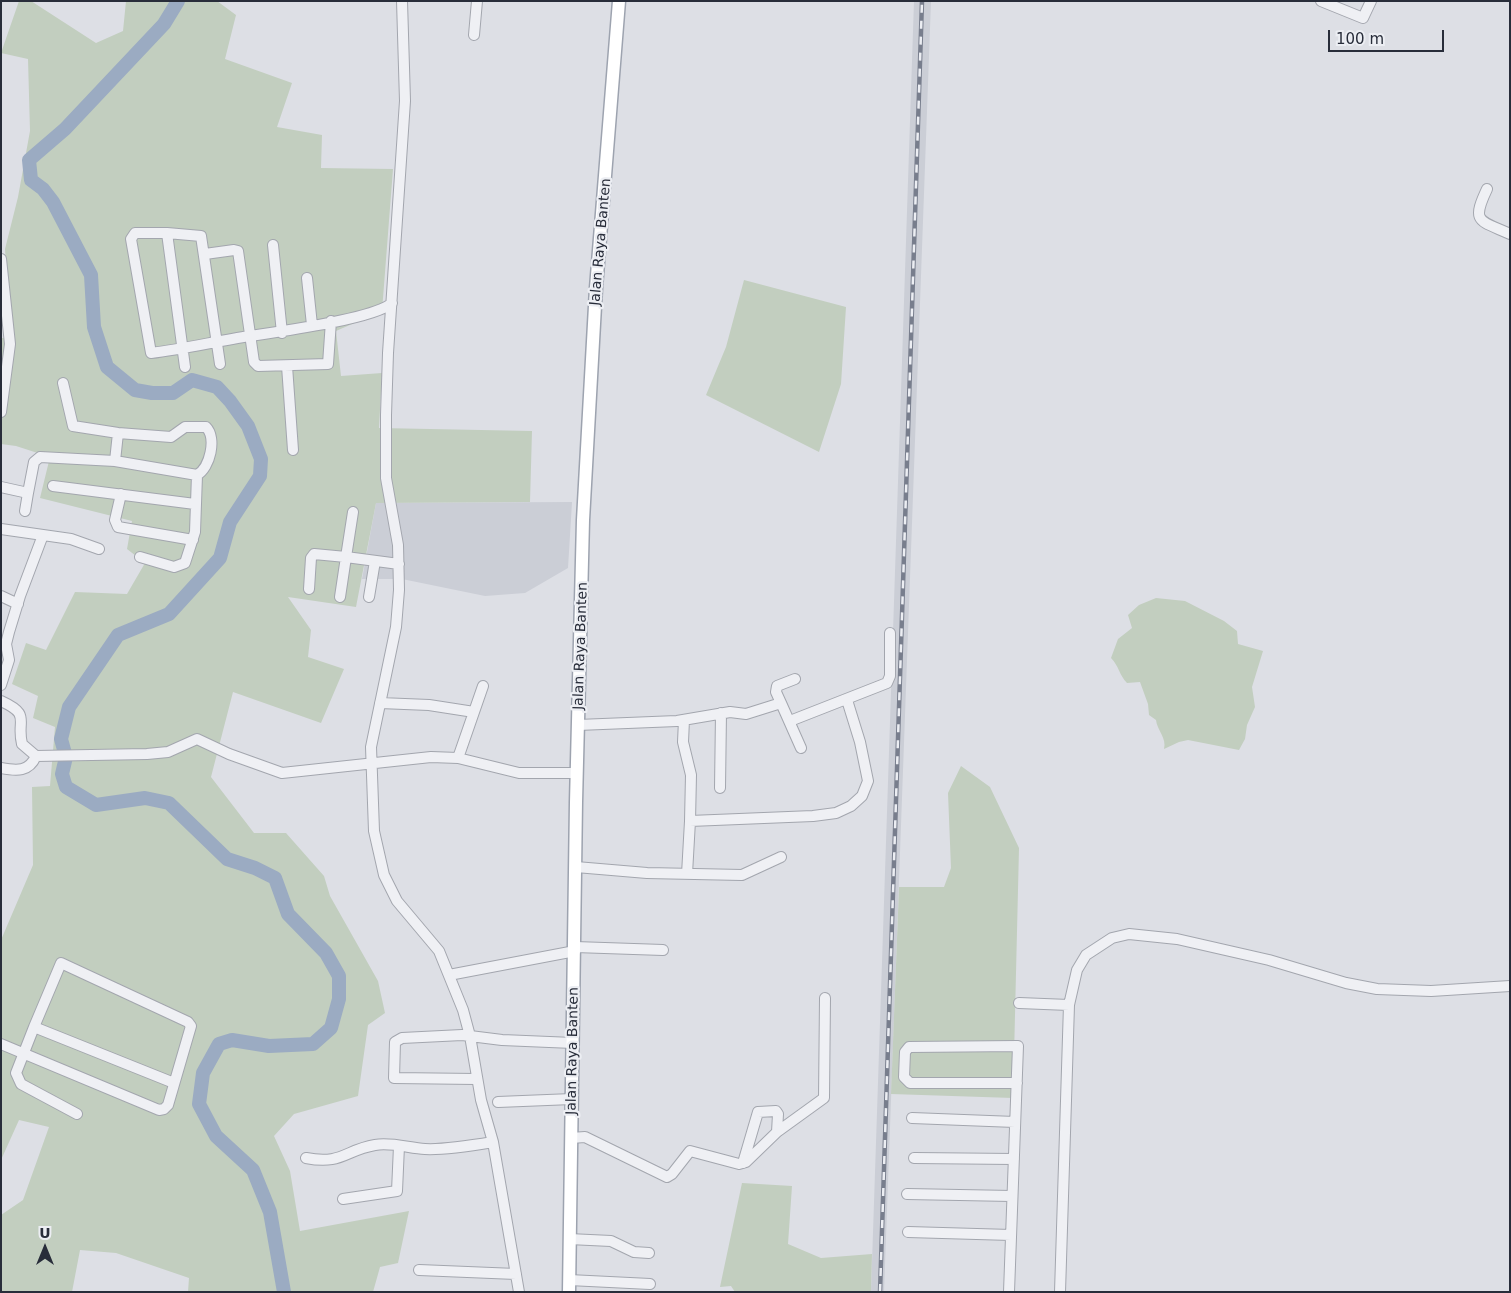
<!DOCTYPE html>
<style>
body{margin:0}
#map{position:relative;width:1511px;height:1293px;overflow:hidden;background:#dddfe5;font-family:"DejaVu Sans",sans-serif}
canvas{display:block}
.frame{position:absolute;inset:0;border:2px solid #282d3a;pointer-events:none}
.north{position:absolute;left:20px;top:1223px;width:50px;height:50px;-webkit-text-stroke:4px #eceef3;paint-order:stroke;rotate:0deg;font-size:14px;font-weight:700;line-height:20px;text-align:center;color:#282d3a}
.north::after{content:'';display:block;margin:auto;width:18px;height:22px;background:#282d3a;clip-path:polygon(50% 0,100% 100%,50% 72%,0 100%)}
.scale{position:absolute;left:1328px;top:30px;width:116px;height:22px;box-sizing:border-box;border:2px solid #282d3a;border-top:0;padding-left:6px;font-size:15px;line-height:18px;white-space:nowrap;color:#282d3a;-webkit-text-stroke:4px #eceef3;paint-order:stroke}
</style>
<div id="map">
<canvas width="1511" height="1293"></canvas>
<div class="frame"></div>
<div class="north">U</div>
<div class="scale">100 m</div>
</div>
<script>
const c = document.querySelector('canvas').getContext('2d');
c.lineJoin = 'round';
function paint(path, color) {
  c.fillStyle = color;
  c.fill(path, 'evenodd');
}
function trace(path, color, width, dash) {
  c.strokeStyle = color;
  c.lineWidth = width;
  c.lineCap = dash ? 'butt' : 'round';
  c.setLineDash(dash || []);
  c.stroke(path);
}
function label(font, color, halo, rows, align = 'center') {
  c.font = font + ' "DejaVu Sans",sans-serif';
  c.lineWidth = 4.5;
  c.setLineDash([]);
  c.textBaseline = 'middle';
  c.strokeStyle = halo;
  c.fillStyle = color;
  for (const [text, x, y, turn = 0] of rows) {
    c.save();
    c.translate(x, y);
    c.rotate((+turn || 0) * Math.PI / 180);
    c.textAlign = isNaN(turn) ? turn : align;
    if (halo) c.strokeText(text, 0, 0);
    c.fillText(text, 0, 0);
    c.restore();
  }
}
const built = new Path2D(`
 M914,1H931L884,1292H871Z
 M572,502L568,568L525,593L485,596L402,579H362L376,503Z`);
const green = new Path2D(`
 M19,1H31L96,43L123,31L126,1H217L236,15L225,59L292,83L277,127L322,135L321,168L393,169L382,311L336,331L341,376L382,373L379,428L532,431L530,502L376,503L356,607L288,597L311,630L308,657L344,669L321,723L233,692L211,777L254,833H286L324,876L330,896L378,981L385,1013L368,1025L358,1096L294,1114L274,1136L290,1171L300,1231L409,1211L398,1263L380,1267L373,1292H188L189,1278L116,1253L80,1250L72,1292H1V1215L23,1200L49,1127L19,1120L1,1160V940L33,865L32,787L50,786L55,727L33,718L38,696L12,684L26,643L46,650L75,592L127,594L145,563L127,549L132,521L40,498L50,457L16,446L1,444V338H10L5,249L18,197L30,131L28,59L1,53Z
 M744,280L846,307L841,384L819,452L706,395L726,347Z
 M1156,598L1185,601L1224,621L1237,631L1238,644L1263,651L1252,687L1255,707L1247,725L1245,739L1239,750L1188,740L1179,742L1164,749C1167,738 1157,730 1156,720L1149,715L1148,704L1140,682L1127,683C1119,675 1119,666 1111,658L1118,639L1132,628L1128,615L1139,605Z
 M961,766L990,787L1019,848L1013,1098L891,1094L899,887H944L951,868L948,793Z
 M742,1183L792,1186L788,1244L821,1258L872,1254L871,1292H735L731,1286L720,1287Z`);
const river = new Path2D(`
 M178,1L164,24L65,129L29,160L31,180L43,189L53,202L91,275L94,327L107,367L135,390L152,393H173L192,380L217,387L230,401L248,426L261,459L260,476L230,522L220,558L169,614L118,635L69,707L61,739L66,757L62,774L66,787L96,805L145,798L169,803L227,859L255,868L275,878L288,914L326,953L339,976V999L331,1028L313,1044L269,1046L232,1040L219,1044L203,1073L199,1104L216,1136L253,1170L270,1212L284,1292`);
const minor = new Path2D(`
 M402,1L405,101L388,353L386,415V478L398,545L399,590L396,627L371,747L374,831L384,875L397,901L439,951L463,1010L470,1036L481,1100L493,1142L519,1292
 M1321,1L1363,18L1371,1
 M474,35L477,1
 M1487,189C1471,223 1479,220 1510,234
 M167,233H135L131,239L151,353C184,349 217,341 250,336C277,332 374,319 392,303
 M273,245L282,333
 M205,254L234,250L238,251L254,362L258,366L328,364L331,321
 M1,259L10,344L1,412
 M307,278L312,325
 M287,366L293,450
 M185,367L167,233L201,236L220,364
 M115,461L118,433
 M53,486L195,504
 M1,487L28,493L34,462L40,457L115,461L197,475C210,468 217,438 206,427H185L171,437L118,433L73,426L63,383
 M121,494L115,520L118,527L193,540
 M25,511L28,493
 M353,512L346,557L399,564
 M1,529L71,539L99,549
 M140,557L174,567L185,563L195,532L197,475
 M309,589L311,558L314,554L346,557L340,597
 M1,596L18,604
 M369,597L375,561
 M1,685L9,660L6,644L9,632L20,596L43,535
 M1,701C32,715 16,720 22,744L36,756
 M380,703L429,705L474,712
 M781,703L776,692L777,686L795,679
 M684,720L683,742L691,775L690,821
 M790,721L887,683L890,676V633
 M578,725L677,721L730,712L746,714L781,703L801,748
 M458,758L483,686
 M1,768C17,771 29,772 36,756L147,754L168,752L197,739L229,754L282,773L431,757L458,758L519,773H576
 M720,788L721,713
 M576,867L647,873L742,875L781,857
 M687,874L690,821L813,816L836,813L851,806L862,796L868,781L860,742L847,700
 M575,947L663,950
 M449,975L575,951
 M1019,1003L1069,1005L1060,1292
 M1069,1005L1077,970L1086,955L1112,938L1129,934L1177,939L1269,960L1346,983L1377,989L1431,991L1510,986
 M1,1044L159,1110L164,1109L168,1105L191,1026L188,1022L61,963L34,1027
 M476,1079L394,1078L395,1042L402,1038L462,1035L502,1040L573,1043
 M498,1102L572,1099
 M77,1114L21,1084L16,1073L34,1027L174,1083
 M912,1118L1015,1122
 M571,1138L585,1137L667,1177L672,1174L690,1151L739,1164L746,1162L777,1132L824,1098L825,998
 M306,1158C342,1165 345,1150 375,1145C391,1142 409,1148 425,1149C442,1150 475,1145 493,1142
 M914,1158L1014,1159
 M743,1163L758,1112L776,1111L778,1114L777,1132
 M907,1194L1012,1196
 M343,1199L397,1191L399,1146
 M908,1232L1011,1235
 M569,1239L611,1241L634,1252L649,1253
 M419,1270L516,1274
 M569,1280L650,1284
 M1009,1292L1018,1046L909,1047L905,1052L904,1077L910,1083H1017`);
const major = new Path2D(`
 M569,1292L576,802L583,520L596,288L619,1`);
const rail = new Path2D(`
 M880,1292L922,1`);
const streetNames = [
 ["Jalan Raya Banten",601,242,-85],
 ["Jalan Raya Banten",581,646,-88],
 ["Jalan Raya Banten",573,1051,-89]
];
paint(built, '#cbced6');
paint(green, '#c2cebf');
trace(river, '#9babc2', 14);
trace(minor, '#a3a6ae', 12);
trace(major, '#9da3af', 15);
trace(minor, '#eff0f4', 10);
trace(major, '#fff', 12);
trace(rail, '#787e8d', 4.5);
trace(rail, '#eceef3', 2.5, [8]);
label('14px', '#282d3a', '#eceef3', streetNames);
</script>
